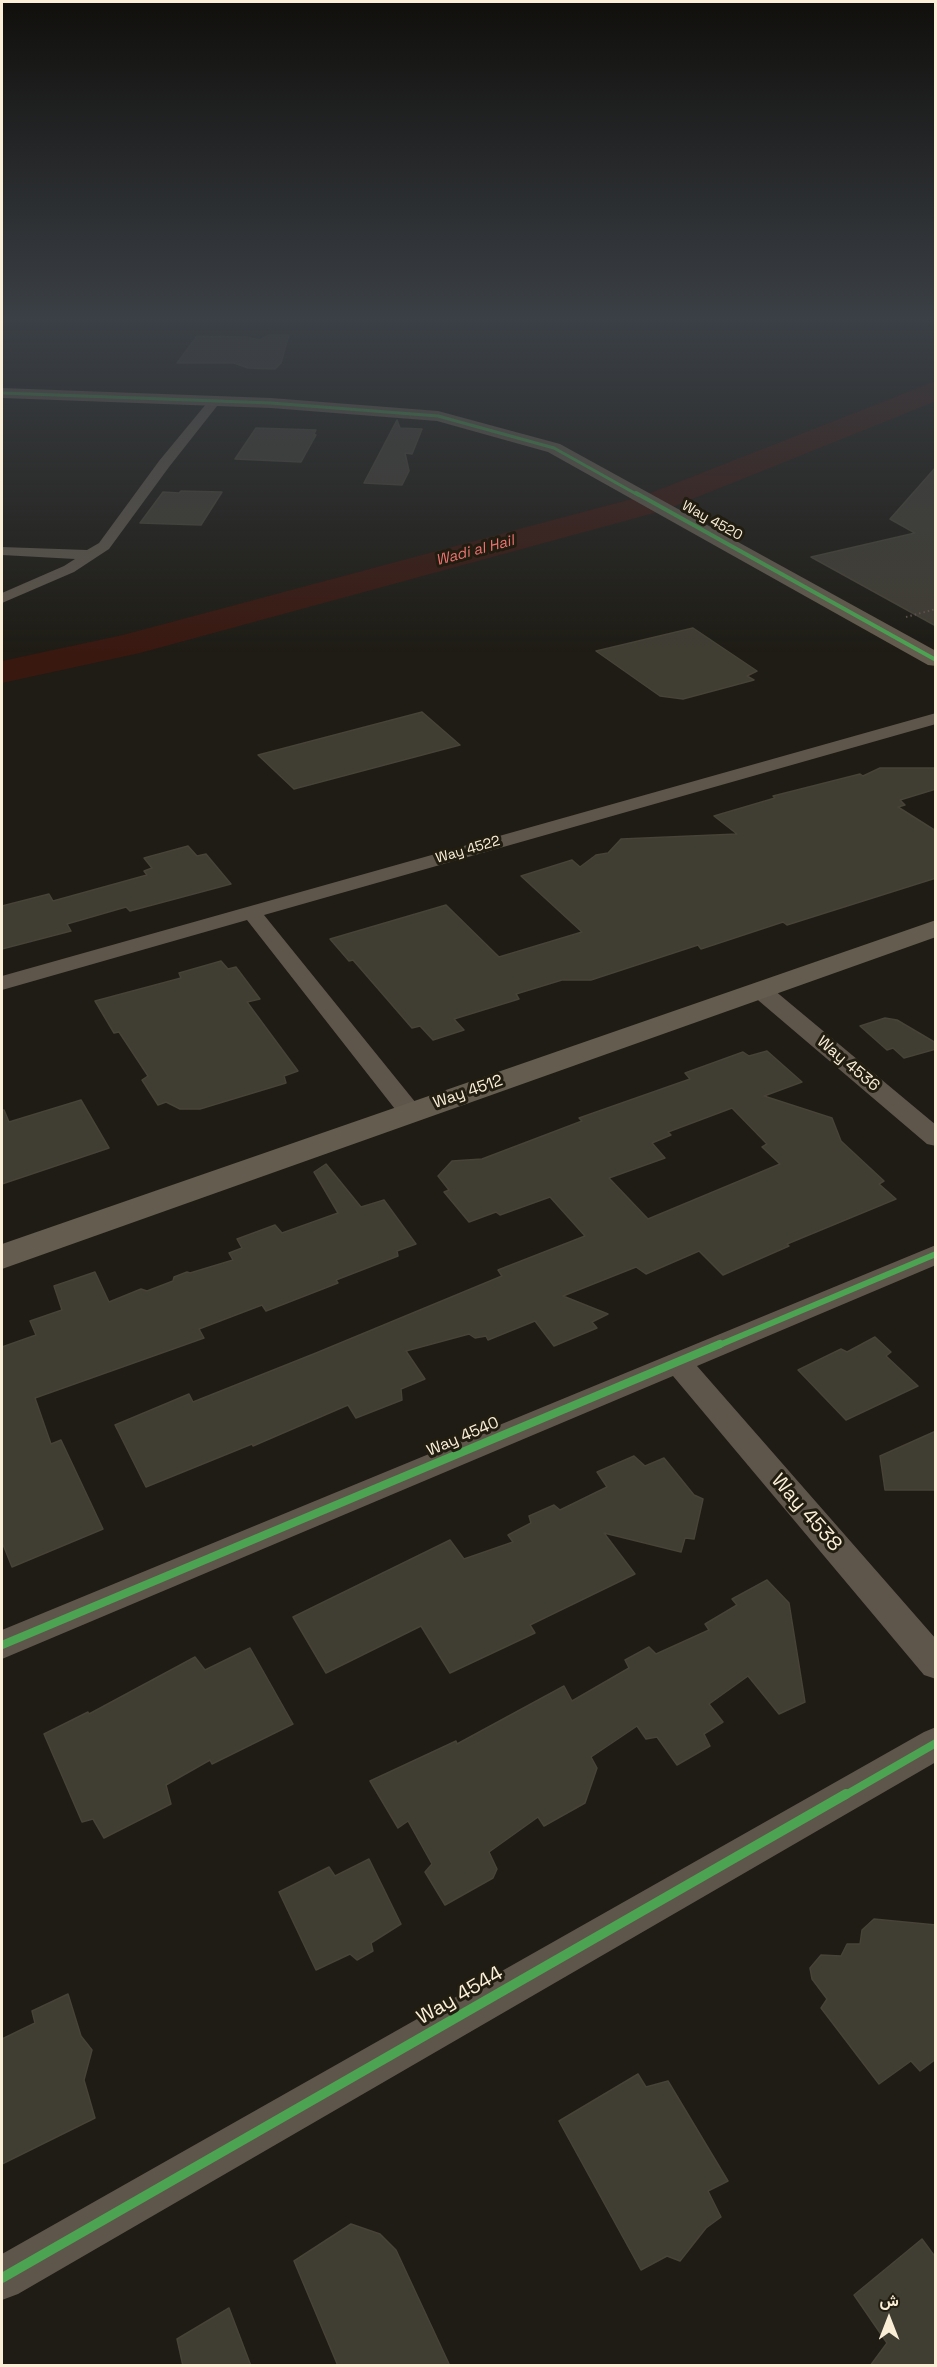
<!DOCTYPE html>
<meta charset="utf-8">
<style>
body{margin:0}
#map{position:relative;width:937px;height:2367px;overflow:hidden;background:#1e1c15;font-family:"Space Grotesk",Vazirmatn,sans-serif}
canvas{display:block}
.frame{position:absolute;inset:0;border:3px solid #faeed6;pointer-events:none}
.north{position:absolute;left:859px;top:2289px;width:60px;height:60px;-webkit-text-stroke:4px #221d11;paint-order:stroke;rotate:0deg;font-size:16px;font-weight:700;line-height:24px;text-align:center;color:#faeed6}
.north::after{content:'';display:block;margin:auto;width:21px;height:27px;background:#faeed6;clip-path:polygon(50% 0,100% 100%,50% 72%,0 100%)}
</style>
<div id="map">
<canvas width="937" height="2367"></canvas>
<div class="frame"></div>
<div class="north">ش</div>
</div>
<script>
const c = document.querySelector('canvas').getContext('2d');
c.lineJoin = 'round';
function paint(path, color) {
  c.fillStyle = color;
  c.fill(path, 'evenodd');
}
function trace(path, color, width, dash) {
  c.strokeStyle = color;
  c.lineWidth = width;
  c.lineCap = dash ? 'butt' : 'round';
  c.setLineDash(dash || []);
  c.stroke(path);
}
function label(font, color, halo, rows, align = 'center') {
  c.font = font + ' "Space Grotesk",sans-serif';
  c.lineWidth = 6;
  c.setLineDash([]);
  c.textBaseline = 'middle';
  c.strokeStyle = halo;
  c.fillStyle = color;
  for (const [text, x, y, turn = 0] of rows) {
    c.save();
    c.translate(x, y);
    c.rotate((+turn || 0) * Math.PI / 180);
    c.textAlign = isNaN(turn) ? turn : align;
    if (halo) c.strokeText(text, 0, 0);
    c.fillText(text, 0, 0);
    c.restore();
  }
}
const river = new Path2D(`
 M936,381V401L934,402L665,510L140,653L2,683V661L123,635L643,496Z`);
const building = new Path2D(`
 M269,335H289L281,363L275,369L248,368L234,363H177L197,336L247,337L260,340Z
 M397,420L400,428L422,429L412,454L405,453L409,471L402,485L364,483Z
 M256,428L316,430L314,434L316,435L301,462L235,459Z
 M936,467V626L811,557L915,533L890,519Z
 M181,491L222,492L201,525L140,523L163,492L179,493Z
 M693,628L757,671L747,676L754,680L683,699L660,696L596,651Z
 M422,712L460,745L294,789L258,755Z
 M880,768H936V789L900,800L905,805L898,807L936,831V878L787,925L783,922L701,949L698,945L591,980H562L516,994L519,999L454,1019L464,1030L433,1040L420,1026L412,1028L353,960L349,961L330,939L446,905L499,957L582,932L521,876L572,860L580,867L596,855L608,853L621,839L737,834L714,816L775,798L773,796L860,774L863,776Z
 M188,846L197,856L206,854L231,884L130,911L126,907L67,924L71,931L2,949V906L49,894L53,901L147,875L144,871L152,868L144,858Z
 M221,961L228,969L236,967L260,999L247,1002L298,1071L284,1076L286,1083L200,1109H180L166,1102L158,1105L142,1080L148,1076L119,1032L114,1033L95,1001L181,978L179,973Z
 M885,1018L897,1020L936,1043V1049L904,1058L893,1048L887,1050L860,1026Z
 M767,1051L802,1082L764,1096L832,1118L841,1141L884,1181L879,1184L896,1199L787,1244L789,1246L723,1275L699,1251L646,1274L636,1267L563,1296L608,1314L592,1322L597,1328L554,1346L535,1321L488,1340L486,1336L475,1338L469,1334L406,1351L425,1379L401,1389L402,1400L356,1418L348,1405L253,1446L252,1444L146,1487L115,1425L189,1394L193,1402L316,1353L502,1276L498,1270L585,1236L550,1197L500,1215L496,1212L469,1222L444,1192L449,1190L438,1176L452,1161L482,1159L582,1121L579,1118L690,1079L685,1073L743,1052L749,1056ZM732,1108L767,1144L762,1147L780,1164L648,1219L609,1178L665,1158L652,1143L671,1135L668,1132Z
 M81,1100L109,1148L2,1184V1110H4L9,1122Z
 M326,1164L361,1207L384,1200L416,1244L397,1251L398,1256L336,1280L338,1283L266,1311L262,1305L199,1329L204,1338L35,1398L51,1444L61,1440L103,1529L12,1567L2,1542V1347L36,1335L30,1321L62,1310L54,1286L95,1272L109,1302L141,1289L147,1291L173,1281L174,1277L187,1272L190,1273L233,1260L229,1253L242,1248L237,1239L275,1225L282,1233L338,1213L314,1172Z
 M875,1337L891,1352L886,1356L918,1386L846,1420L798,1370L841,1349L847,1352Z
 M936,1431V1490H885L880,1456Z
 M634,1456L645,1466L664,1458L694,1495L703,1499L694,1539L685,1538L681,1552L604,1533L635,1574L530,1625L535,1633L450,1673L421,1626L326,1673L293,1617L450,1540L464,1559L513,1542L508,1535L531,1523L529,1516L554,1505L560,1510L607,1487L597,1472Z
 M767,1580L789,1603L805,1702L779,1714L748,1676L709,1704L723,1722L704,1734L710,1746L677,1765L657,1737L646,1739L637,1726L591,1757L597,1768L585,1803L544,1826L538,1817L489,1852L497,1869L493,1878L445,1905L425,1872L432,1864L408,1821L398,1828L370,1781L456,1741L457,1744L564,1686L572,1701L629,1668L625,1660L649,1647L656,1654L709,1630L705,1624L737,1605L732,1599Z
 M250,1648L293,1724L212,1764L210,1760L166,1785L171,1804L104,1838L93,1819L82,1822L44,1734L88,1712L89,1714L195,1657L205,1670Z
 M369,1859L401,1924L371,1943L373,1951L357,1960L350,1954L316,1970L279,1892L329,1867L335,1876Z
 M874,1919L936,1925V2059L920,2071L911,2061L879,2084L821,2008L827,1999L812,1979L810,1968L821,1955L841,1956L847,1944H860L862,1930Z
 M68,1994L81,2036L92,2050L84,2080L95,2118L2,2164V2039L35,2023L32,2011Z
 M638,2074L646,2087L668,2081L728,2181L708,2191L721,2217L706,2228L680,2261L667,2256L641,2270L559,2121Z
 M351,2224L380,2234L396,2250L450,2366H338L294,2261Z
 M922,2239L936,2258V2366H870L887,2343L854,2295Z
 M229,2308L251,2366H183L177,2339Z`);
const path = new Path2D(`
 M906,617L936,609`);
const street = new Path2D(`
 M215,397L221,401L169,467L109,549L74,572L2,603V593L64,566L75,559L2,555V547L87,550L99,543L159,461L211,398Z
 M936,713V724L264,915L420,1108L423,1113L420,1118L411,1121L402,1118L247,920L2,990V976Z
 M760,983L768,985L936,1125V1146L927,1144L752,995L749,990L752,985Z
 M936,1245V1265L697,1366L936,1639V1679L924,1675L673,1376L2,1659V1630Z
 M936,1727V1762L18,2294L2,2300V2254L924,1732Z`);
const secondary = new Path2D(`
 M2,388L271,398L438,411L560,444L936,651V666L928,665L548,452L437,421L271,408L2,398Z
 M936,920V937L2,1269V1244Z`);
const cyclewayFar4 = new Path2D(`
 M2,393L271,403L438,416L554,448L638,495`);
const cyclewayFar3 = new Path2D(`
 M636,493L936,660`);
const cyclewayFar2 = new Path2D(`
 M717,1346L936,1254`);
const cyclewayFar1 = new Path2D(`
 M2,1645L720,1344
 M844,1796L936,1743`);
const cycleway = new Path2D(`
 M2,2278L846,1794`);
const farStreetnames = [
 ["Way 4520",712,521,29],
 ["Way 4522",468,850,-16]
];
const farWaternames = [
 ["Wadi al Hail",475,551,-15]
];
const streetNames = [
 ["Way 4536",848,1064,40],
 ["Way 4512",468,1092,-19],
 ["Way 4540",463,1437,-23]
];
const nearStreetnames = [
 ["Way 4538",806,1513,49],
 ["Way 4544",460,1996,-30]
];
paint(river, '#391810');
paint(building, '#403d33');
trace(building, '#474337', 1.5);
trace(path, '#615250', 2, [1.5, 3]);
paint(street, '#5e564b');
paint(secondary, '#645c4e');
trace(cyclewayFar4, '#4ca352', 3);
trace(cyclewayFar3, '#4ca352', 4);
trace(cyclewayFar2, '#4ca352', 6);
trace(cyclewayFar1, '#4ca352', 8);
trace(cycleway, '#4ca352', 10);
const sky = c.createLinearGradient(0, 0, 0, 653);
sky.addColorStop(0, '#100f0c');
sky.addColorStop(0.49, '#3b4046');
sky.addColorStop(1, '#3b404600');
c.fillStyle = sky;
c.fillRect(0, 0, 937, 653);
label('14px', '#faeed6', '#221d11', farStreetnames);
label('italic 15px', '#ee7270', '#221d11', farWaternames);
label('16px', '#faeed6', '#221d11', streetNames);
label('20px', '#faeed6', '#221d11', nearStreetnames);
</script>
